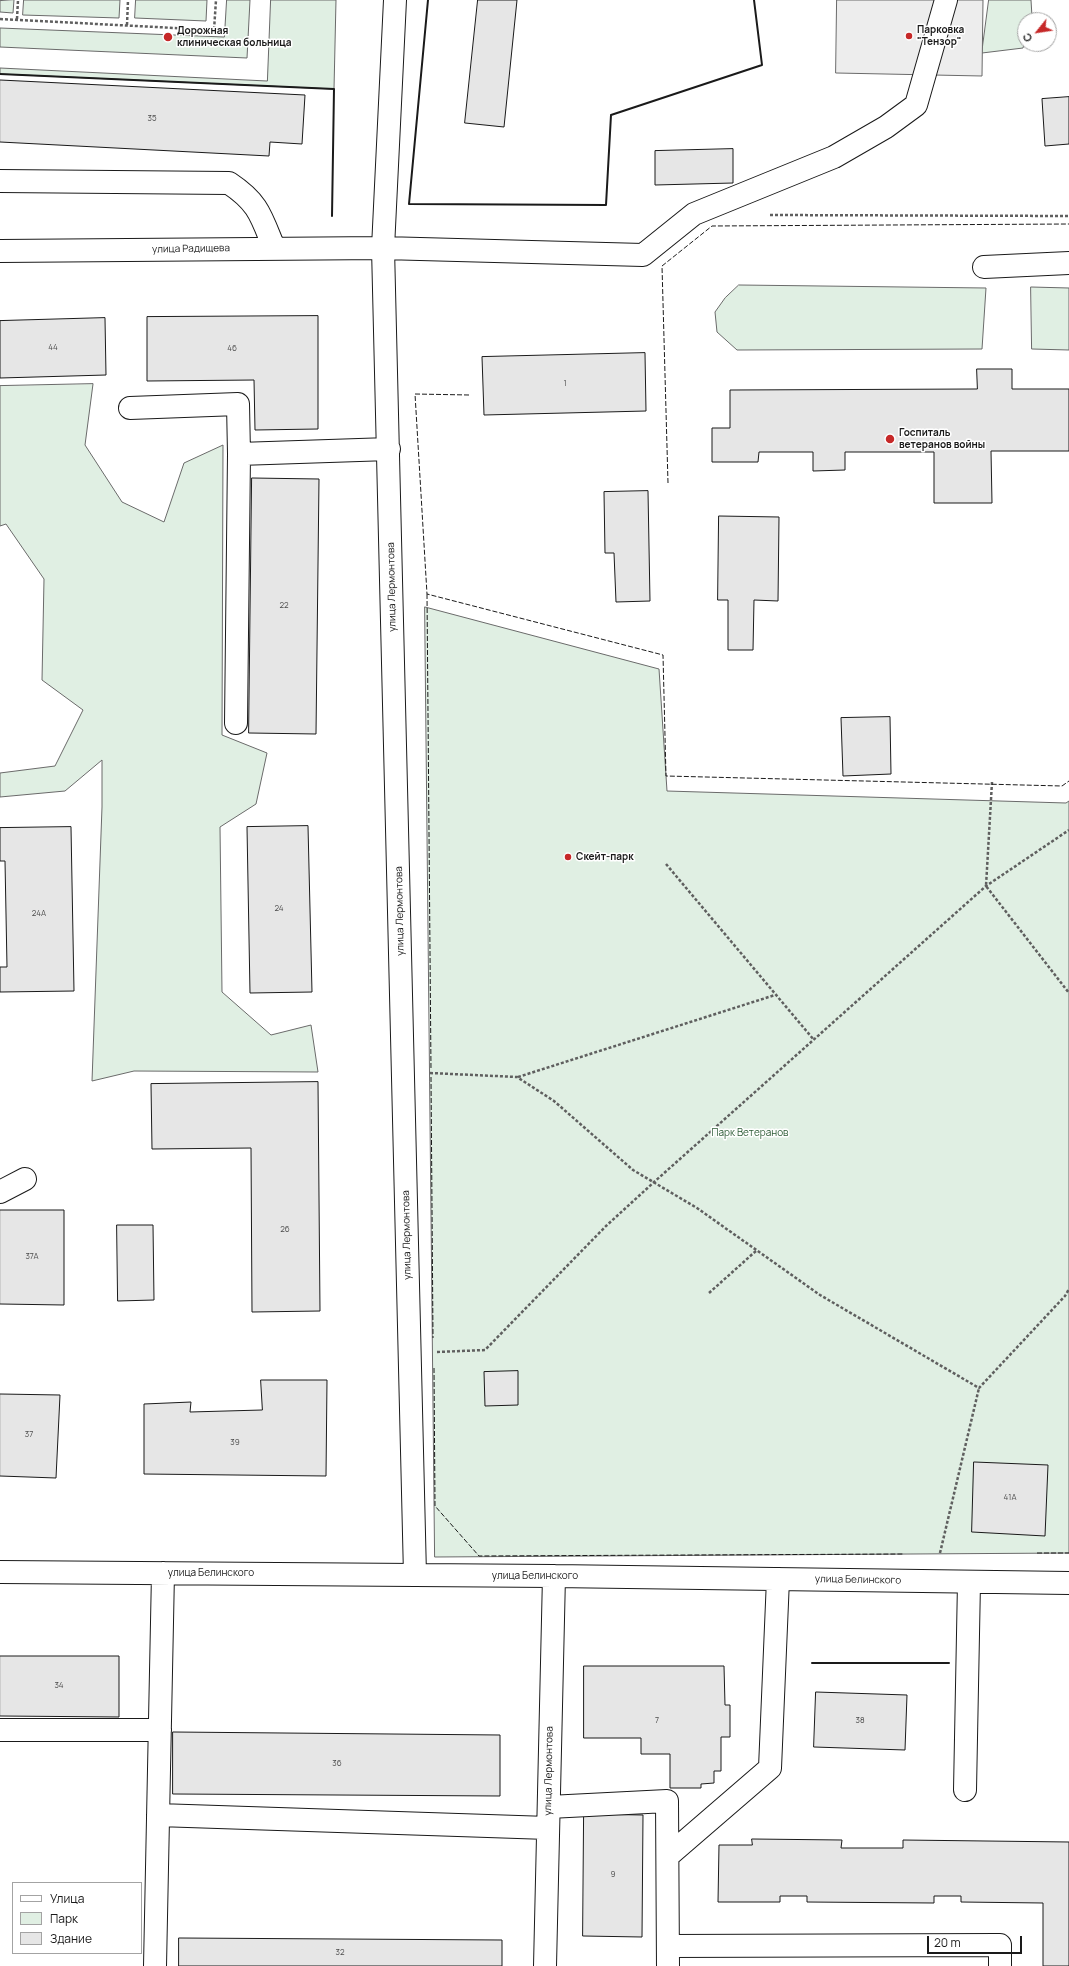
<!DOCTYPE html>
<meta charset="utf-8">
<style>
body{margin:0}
#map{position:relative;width:1069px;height:1966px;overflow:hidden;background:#fff;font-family:Manrope,sans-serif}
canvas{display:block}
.legend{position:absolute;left:12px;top:1882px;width:130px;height:72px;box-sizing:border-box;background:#fff;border:1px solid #a3a3a3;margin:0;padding:5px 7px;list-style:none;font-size:12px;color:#1a1a1a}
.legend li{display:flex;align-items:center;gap:8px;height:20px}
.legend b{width:20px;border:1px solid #a3a3a3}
.north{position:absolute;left:1017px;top:12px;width:40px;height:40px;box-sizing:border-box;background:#fff;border:1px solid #a3a3a3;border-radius:50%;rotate:240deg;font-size:11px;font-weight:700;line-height:16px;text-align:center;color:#1a1a1a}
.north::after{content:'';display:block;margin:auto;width:14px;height:18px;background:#c62828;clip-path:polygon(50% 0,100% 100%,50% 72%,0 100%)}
.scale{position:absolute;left:927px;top:1936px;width:95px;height:18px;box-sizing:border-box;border:2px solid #1a1a1a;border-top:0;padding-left:5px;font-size:12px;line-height:14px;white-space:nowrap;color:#1a1a1a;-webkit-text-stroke:3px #fff;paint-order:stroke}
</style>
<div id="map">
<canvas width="1069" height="1966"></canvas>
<ul class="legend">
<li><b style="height:5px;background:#fff"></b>Улица</li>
<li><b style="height:11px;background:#e0efe3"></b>Парк</li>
<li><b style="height:11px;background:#e6e6e6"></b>Здание</li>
</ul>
<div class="north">С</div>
<div class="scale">20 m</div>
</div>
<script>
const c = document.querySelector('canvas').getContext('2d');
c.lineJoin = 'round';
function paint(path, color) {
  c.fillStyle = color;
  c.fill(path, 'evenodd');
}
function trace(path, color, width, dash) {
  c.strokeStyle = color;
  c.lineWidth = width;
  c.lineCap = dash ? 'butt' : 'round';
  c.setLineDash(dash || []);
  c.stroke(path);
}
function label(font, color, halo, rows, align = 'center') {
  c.font = font + ' Manrope,sans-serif';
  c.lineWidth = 3;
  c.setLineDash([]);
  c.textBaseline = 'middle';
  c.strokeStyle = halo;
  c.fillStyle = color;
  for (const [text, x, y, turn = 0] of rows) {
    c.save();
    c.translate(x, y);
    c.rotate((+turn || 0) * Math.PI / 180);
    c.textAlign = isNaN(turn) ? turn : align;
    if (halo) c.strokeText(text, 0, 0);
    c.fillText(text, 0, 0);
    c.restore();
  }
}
const green = new Path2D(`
 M14,0L13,13L0,12V1Z
 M24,0H120L119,18L23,15Z
 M136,0H207L206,21L135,18Z
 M227,0H250L247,58L0,47V28L224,37Z
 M271,0H336L334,89L0,74V68L267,81Z
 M989,0H1031L1032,17L1031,20H1025V41L1023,48L982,53Z
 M739,285L986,288L982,349L737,350L717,332L715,312L725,298Z
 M1031,287L1069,288V350L1032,349Z
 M93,384L85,445L122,502L164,522L184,463L223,445L222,735L267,753L256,804L220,827L222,992L271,1035L311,1025L318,1072L134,1071L92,1081L102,807V760L65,791L0,797V773L55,766L83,710L42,680L44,579L6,524L0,526V386Z
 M425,607L659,669L667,791L1066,803L1069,801V1553L435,1557Z`);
const parking = new Path2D(`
 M837,0H983L982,76L836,73Z`);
const building = new Path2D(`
 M478,0H517L504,127L465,123Z
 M0,80L305,95L302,144L270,142L269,156L0,142Z
 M1069,97V144L1045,146L1042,99Z
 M733,149V183L655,185V151Z
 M318,316V429L255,430L254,380L147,381V317Z
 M105,318L106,375L0,378V321Z
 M645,353L646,411L484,415L482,357Z
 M977,369H1012V389H1069V451H991L992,503H934V452H845V470L813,471V452H759L758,462H712V428H730V390L977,389Z
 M252,478L319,479L316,734L249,733Z
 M648,491L650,601L616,602L614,553H605L604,492Z
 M719,516L779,517L778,601L754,600L753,650H728V600H718Z
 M890,717L891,774L843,776L841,718Z
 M308,826L312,992L250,993L247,827Z
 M71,827L74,991L0,992V967H7L5,861H0V828Z
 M318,1082L320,1311L252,1312L251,1148L152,1149L151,1084Z
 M0,1210H64V1305L0,1304Z
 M117,1225H153L154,1300L118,1301Z
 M518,1371V1405L485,1406L484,1372Z
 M261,1380H327L326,1476L144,1474V1404L191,1402L190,1412L262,1410Z
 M0,1394L60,1395L56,1478L0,1476Z
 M974,1462L1048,1465L1045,1536L972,1532Z
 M0,1656H119V1717L0,1716Z
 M584,1666H724L725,1705H730V1737H721V1771H714V1783L701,1784V1788H670V1754H641V1738H584Z
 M816,1692L907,1695L905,1750L814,1747Z
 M173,1732L500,1735V1796L173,1794Z
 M584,1814L643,1815L642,1937L583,1936Z
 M752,1839L842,1840L841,1848H903V1840L1069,1842V1966H1043V1903L961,1902V1896H934V1903L807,1902V1896H780V1902H718L719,1845H752Z
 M179,1938L502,1940V1966H179Z`);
const path = new Path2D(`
 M0,19L214,30L216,0
 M17,19L18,0
 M127,25L128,0
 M770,215L1069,216
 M992,782L986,886L1069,993
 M666,864L814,1040
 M430,1073L517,1077L554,1101L633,1170L697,1208L820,1295L979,1388L1065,1296L1069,1289
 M518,1077L775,995
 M709,1293L757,1250
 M437,1352L485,1350L606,1226L653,1183L986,886L1069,830
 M940,1553L979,1388`);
const minor = new Path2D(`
 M395,0L383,248L415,1575
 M0,181L229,183C259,203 261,216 274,248
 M0,251L383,248L643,255L694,214L834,157L886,127L916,105L946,0
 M984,267L1069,263
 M130,408L238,404L239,454L389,449
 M236,723L239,454
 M0,1192L25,1179
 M0,1572L554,1576L1069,1583
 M0,1730H160
 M965,1790L969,1582
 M549,1807L667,1801L668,1966
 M158,1815L548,1828
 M668,1856L770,1768L778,1579
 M668,1946L1000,1945V1966
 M155,1966L163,1573
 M545,1966L554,1576`);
const fence = new Path2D(`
 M469,395L415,394L427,594L663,655L666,776L1062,786L1069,781
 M668,483L662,266L712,226L1069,224
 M427,594L431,1070
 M431,1077L433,1338
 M434,1368L435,1506L479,1556L903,1554
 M1037,1553H1069`);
const wall = new Path2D(`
 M428,0L409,204L606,205L611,115L762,65L754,0
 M0,74L334,89L332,216
 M812,1663H949`);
const markers = [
 [909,36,4,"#c62828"],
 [168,37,5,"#c62828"],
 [890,439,5,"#c62828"],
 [568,857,4,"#c62828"]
];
const numberNames = [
 ["35",152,119],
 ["44",53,348],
 ["46",232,349],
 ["1",565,384],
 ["22",284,606],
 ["24",279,909],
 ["24А",39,914],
 ["26",285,1230],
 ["37А",32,1257],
 ["37",29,1435],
 ["39",235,1443],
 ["41А",1010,1498],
 ["34",59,1686],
 ["7",657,1721],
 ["38",860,1721],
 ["36",337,1764],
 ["9",613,1875],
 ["32",340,1953]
];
const poiNames = [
 ["Парковка",917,30],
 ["\"Тензор\"",917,42],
 ["Дорожная",177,31],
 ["клиническая больница",177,43],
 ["Госпиталь",899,433],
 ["ветеранов войны",899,445],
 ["Скейт-парк",576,857]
];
const streetNames = [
 ["улица Радищева",191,249,-1],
 ["улица Лермонтова",392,587,-91],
 ["улица Лермонтова",400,911,-91],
 ["улица Лермонтова",407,1235,-91],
 ["улица Белинского",211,1573],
 ["улица Белинского",535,1576],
 ["улица Белинского",858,1580,1],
 ["улица Лермонтова",549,1771,-89]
];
const parkNames = [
 ["Парк Ветеранов",750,1133]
];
paint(green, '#e0efe3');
trace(green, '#6a6a6a', 1);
paint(parking, '#ededed');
trace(parking, '#6a6a6a', 1);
paint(building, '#e6e6e6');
trace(building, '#1a1a1a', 1);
trace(minor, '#1a1a1a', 24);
trace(path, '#5f5f5f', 2.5, [3, 2]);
trace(minor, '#fff', 22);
trace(fence, '#1a1a1a', 1, [5, 2]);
trace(wall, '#1a1a1a', 2);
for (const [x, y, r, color] of markers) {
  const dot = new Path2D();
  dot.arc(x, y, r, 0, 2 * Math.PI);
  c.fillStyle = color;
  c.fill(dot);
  trace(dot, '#fff', 1.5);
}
label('8px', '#4d4d4d', null, numberNames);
label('bold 10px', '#1a1a1a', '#fff', poiNames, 'left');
label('10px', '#1a1a1a', '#fff', streetNames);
label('10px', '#2b5a34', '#fff', parkNames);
</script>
